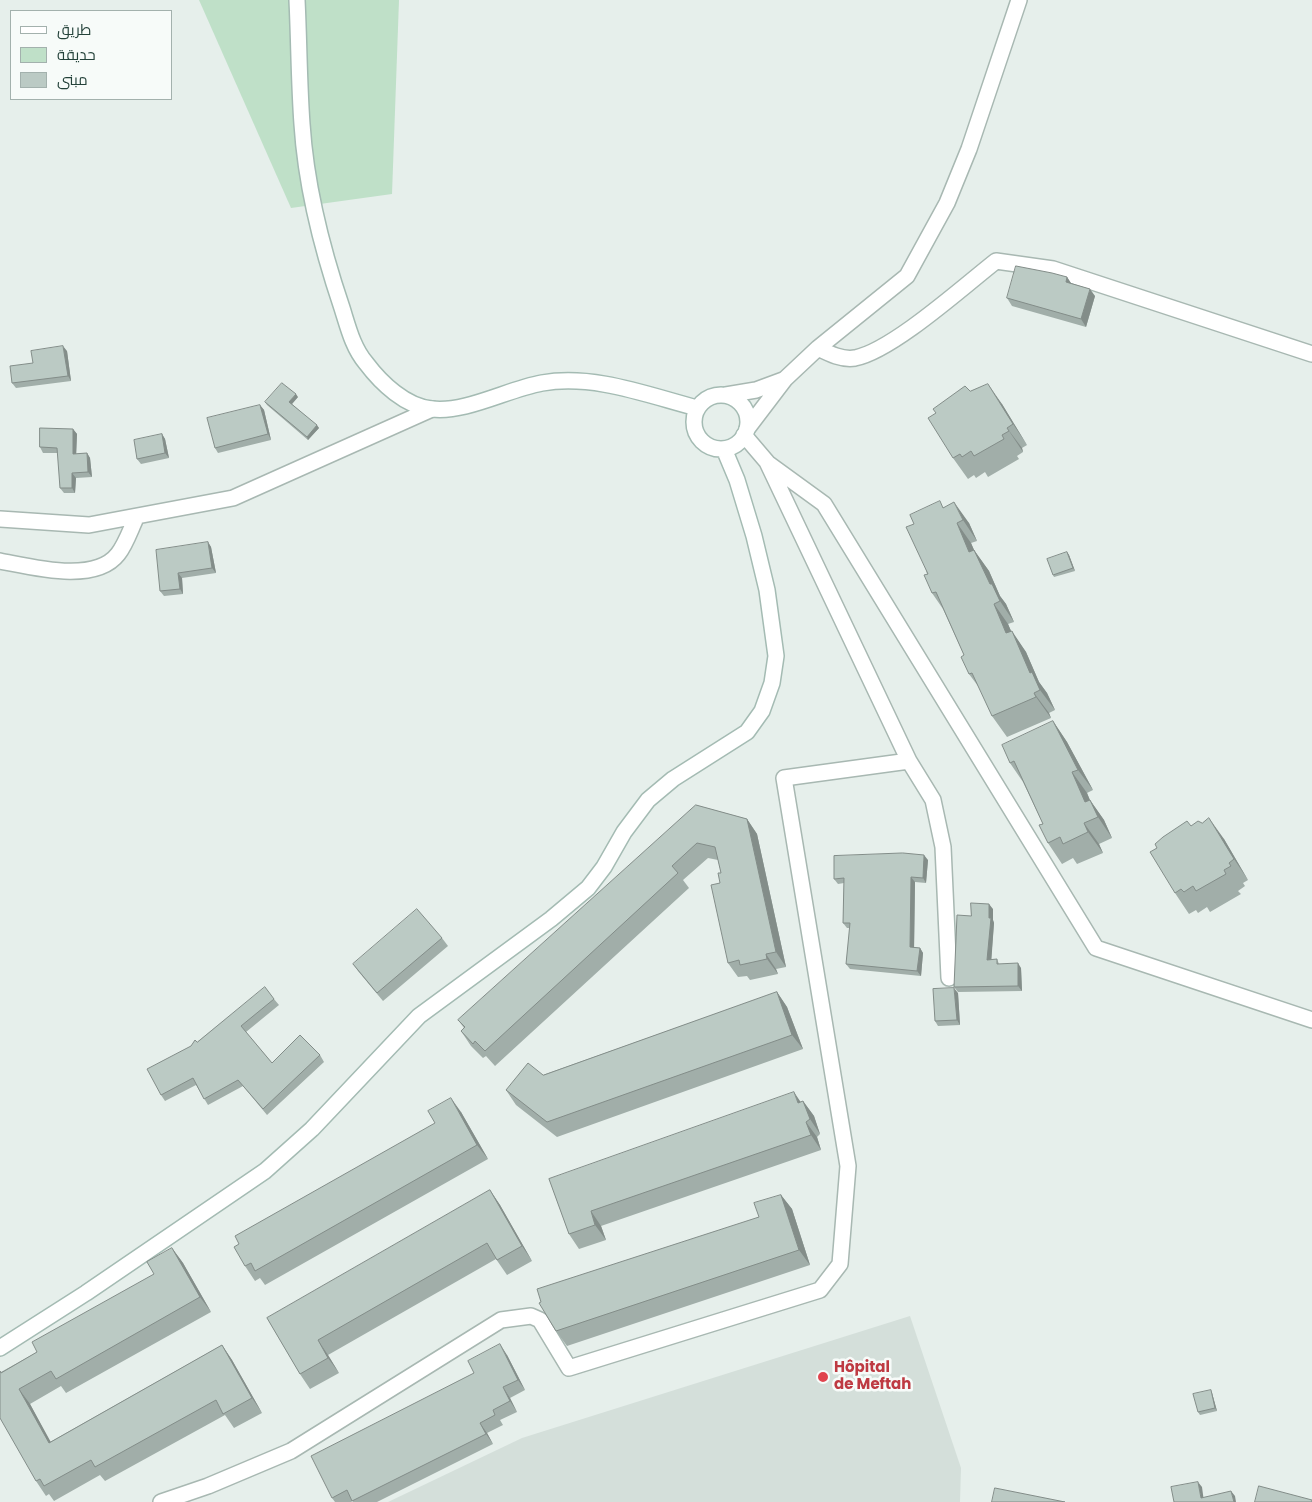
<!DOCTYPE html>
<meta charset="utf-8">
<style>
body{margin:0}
#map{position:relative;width:1312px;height:1502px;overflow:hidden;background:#e6efeb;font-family:Poppins,Cairo,sans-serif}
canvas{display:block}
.legend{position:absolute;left:10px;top:10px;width:162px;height:90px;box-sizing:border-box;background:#f7fbf9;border:1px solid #a3b1ad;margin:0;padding:6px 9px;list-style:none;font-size:15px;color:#24423a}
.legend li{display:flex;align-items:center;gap:10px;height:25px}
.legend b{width:25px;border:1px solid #a3b1ad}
</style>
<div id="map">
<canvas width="1312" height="1502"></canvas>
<ul class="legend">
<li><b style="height:6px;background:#fff"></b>طريق</li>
<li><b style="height:14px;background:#bfe0c8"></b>حديقة</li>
<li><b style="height:14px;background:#bbcac4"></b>مبنى</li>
</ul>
</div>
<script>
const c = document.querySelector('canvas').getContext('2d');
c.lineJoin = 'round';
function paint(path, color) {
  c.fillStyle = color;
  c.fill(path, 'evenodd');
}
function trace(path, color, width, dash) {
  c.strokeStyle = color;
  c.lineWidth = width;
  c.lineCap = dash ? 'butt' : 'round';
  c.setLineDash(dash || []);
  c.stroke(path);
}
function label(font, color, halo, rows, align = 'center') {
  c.font = font + ' Poppins,sans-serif';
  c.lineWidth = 5;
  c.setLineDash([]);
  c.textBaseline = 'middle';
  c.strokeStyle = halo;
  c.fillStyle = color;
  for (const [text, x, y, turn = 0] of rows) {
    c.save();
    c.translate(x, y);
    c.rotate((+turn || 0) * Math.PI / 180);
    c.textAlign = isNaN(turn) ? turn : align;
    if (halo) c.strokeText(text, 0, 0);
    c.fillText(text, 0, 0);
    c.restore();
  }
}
const built = new Path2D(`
 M910,1316L961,1468L960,1502H388L522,1438Z`);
const green = new Path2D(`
 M199,0H399L392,194L291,208Z`);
const minor = new Path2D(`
 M818,348C830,354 842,360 855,358C892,351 964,286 996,261L1053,269L1312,354
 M726,395L756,390L783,380
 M747,429L785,379L818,348L907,276L947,203L969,149L1019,0
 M769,464L824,504L1096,948L1312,1020
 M0,519L89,525L233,498L432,409
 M0,561C32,567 95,584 118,554C126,544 131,528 137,516
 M909,761L933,800L943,847L949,978
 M161,1502L208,1486L291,1451L501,1320L531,1316L540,1320L569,1368L820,1290L840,1264L848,1166L784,778L909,761L767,462L744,435`);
const secondary = new Path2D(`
 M297,0C299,41 299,83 302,124C306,187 322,249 342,308C348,327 353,348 366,363C381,383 406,407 432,409C466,413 508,389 542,383C594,374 647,395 697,408
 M694 422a27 27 0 1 1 54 0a27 27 0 1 1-54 0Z
 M0,1348L86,1293L265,1171L312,1129L419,1016L551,919L588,888L604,867L624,832L648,800L673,779L747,732L762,711L772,683L776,656L767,590L754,536L737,480L724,449`);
const wall = new Path2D(`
 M1067,277L1071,283L1095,296L1086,327L1012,306L1007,298Z
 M67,351L71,381L16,388L12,383L33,363Z
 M970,391L1002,404L1027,445L1022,448L1023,452L1017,456L1019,459L988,477L985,472L976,478L974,475L968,479L953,458Z
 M298,397L292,404L319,428L308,440L267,405L265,402Z
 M260,405L264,410L271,440L218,453L215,448Z
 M73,429L77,434L76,454L87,453L90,458L92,477L76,478L75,493H64L60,488L58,453H43L40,447Z
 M162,434L165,439L169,458L141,464L137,459Z
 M944,507L969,523L977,541L971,543L974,550L989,571L1000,596L1006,604L1014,622L1008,624L1011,631L1026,652L1039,682L1047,693L1055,710L1049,713L1051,718L1007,737L992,716L981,690L969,674L964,655L943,609L932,593L914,524Z
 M208,542L211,547L216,573L182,578L183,594L164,596L160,591Z
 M1067,552L1069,555L1075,571L1054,577L1053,575Z
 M1053,721L1067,742L1093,790L1087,793L1090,800L1104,820L1112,838L1099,844L1103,853L1077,864L1073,858L1062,864L1048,843L1043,824L1023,782L1010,763Z
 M696,805L747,819L757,834L786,967L776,969L778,974L750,980L747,976L738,977L728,963L721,873L718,860L708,858L683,880L689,888L495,1066L486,1056L483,1058L471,1046L461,1031L464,1028L458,1020Z
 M1191,826L1224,839L1248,880L1243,883L1245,886L1238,891L1241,894L1210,912L1207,907L1198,913L1196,910L1189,914L1175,893Z
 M928,860L926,883L915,882L914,947L920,948L923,953L921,976L850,969L846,964L850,928H847L843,923L844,883L838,884L834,879Z
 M993,909V920L994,923L991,960L997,959L999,964L1021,968L1022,991L958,992L954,987L971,916Z
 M442,938L448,946L383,1001L358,971L353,964Z
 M777,992L787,1007L803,1049L557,1137L516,1105L506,1090L543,1075Z
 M958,993L960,1025L938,1026L935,1021Z
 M274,999L279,1005L246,1032L272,1063L320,1055L324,1062L267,1115L243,1086L208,1105L196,1085L165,1101L161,1095L191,1046Z
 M803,1101L814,1116L820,1134L817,1137L821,1150L601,1226L606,1240L579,1249L569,1234L549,1179Z
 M461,1112L488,1159L265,1285L260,1278L255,1281L245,1266Z
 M490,1190L500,1205L532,1261L507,1275L496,1259L328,1355L339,1373L310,1389L300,1374L267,1318Z
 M781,1195L792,1209L810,1265L567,1346L556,1331L759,1217Z
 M172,1248L183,1263L211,1312L66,1393L61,1386L30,1404L50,1442L222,1345L232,1360L262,1413L234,1428L225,1415L105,1481L100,1475L54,1501L49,1494L46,1496L36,1481L0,1371L1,1372L37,1352L154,1274Z
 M507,1355L525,1390L510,1398L517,1412L500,1420L503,1425L487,1433L493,1444L377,1502H353V1501L351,1502H335L332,1498L474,1373Z
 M1212,1393L1217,1411L1200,1415L1198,1412Z`);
const shadedWall = new Path2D(`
 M1067,277L1072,285L1066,282Z
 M1090,289L1095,296L1086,327L1081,319Z
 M63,346L67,351L71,381L68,376Z
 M988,384L1002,404L1027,445L1013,424Z
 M296,394L298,397L291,405L289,402Z
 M260,405L264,410L271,440L268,434Z
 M317,425L319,428L308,440L307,437Z
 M1007,428L1022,448L1023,452Z
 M73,429L77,434L76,459L73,454Z
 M162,434L165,439L169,458L165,453Z
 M87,453L90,458L92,477L88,472Z
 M72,473L76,478L75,493L72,488Z
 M954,502L969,523L977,541L963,520Z
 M957,523L971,543L984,573L969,552Z
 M208,542L211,547L216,573L212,568Z
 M974,550L989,571L1000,596L1006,604L1014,622L1000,601L990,584Z
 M1067,552L1069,555L1075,571L1073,568Z
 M178,573L182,578L183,594L180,589Z
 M994,604L1008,624L1021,654L1006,633Z
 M1012,631L1026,652L1039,682L1047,693L1055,710L1040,690L1030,673Z
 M1034,693L1049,713L1051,718L1036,697Z
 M1053,721L1067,742L1093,790L1078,770Z
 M1072,772L1087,793L1097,818L1085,802Z
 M1090,800L1104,820L1112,838L1098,817Z
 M1209,818L1224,839L1248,880L1234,859Z
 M747,819L757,834L786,967L776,952Z
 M1084,823L1099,844L1103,853L1088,832Z
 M924,855L928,860L926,883L923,878Z
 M911,877L915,882L914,952L910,947Z
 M989,904L993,909V920L994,923L991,965L987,960Z
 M920,948L923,953L921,976L917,971Z
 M766,954L776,969L778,974L767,959Z
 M1018,963L1021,968L1022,991L1018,986Z
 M954,988L958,993L960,1025L957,1020Z
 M777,992L787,1007L803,1049L792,1035Z
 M794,1092L804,1107L798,1103Z
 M451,1098L461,1112L488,1159L477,1145Z
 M803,1101L814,1116L820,1134L810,1119Z
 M806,1122L817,1137L821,1150L811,1135Z
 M490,1190L500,1205L532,1261L522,1246Z
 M781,1195L792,1209L810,1265L799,1250Z
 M591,1211L601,1226L606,1240L595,1225Z
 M172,1248L183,1263L211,1312L200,1297Z
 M318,1340L328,1355L339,1373L328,1358Z
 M500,1344L507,1355L525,1390L518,1380Z
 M222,1345L232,1360L262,1413L252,1398Z
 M503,1387L510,1398L517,1412L510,1401Z
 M19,1389L30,1404L59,1457L49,1443Z
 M1211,1390L1212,1393L1217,1411L1215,1408Z
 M480,1423L487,1433L493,1444L486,1434Z
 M1198,1482L1202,1487L1204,1502L1201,1498Z
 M1231,1491L1235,1496L1236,1502H1234Z`);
const building = new Path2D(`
 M1016,266L1052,273L1067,277L1066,282L1090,289L1081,319L1007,298Z
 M63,346L68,376L12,383L10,366L33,363L31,351Z
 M282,383L296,394L289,402L317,425L307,437L265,402Z
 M988,384L1013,424L1007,428L1009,431L1002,435L1004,439L974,456L971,451L962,457L960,454L953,458L928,418L936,413L933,409L965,386L970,391Z
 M260,405L268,434L215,448L207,418Z
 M40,428L73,429V454L87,453L88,472L72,473V488H60L57,448L40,447Z
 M162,434L165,453L137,459L134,440Z
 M940,501L943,508L954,502L963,520L957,523L969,552L974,550L990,584H992L1000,601L994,604L1006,633L1012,631L1030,673L1032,672L1040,690L1034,693L1036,697L992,716L972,673L969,674L961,657L964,655L936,592L932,593L924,575L928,574L906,527L914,524L910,515Z
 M208,542L212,568L178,573L180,589L160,591L156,550Z
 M1067,552L1073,568L1053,575L1047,559Z
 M1053,721L1078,770L1072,772L1085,802L1090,800L1098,817L1084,823L1088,832L1063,844L1060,837L1048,843L1039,825L1043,824L1014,761L1010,763L1002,745Z
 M696,805L747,819L776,952L766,954L767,959L740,965L739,960L728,963L711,885L720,883L718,873H721L715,847L697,843L672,866L678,873L485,1051L475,1041L473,1044L461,1031L465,1027L458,1020Z
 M1209,818L1234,859L1229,863L1231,866L1224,870L1226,874L1196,891L1193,886L1184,892L1181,889L1175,893L1150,852L1157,848L1155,844L1163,837L1187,821L1191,826L1198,821L1202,823Z
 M903,853L924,855L923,878L911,877L910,947L920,948L917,971L846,964L850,923H843L844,878L834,879V856Z
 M971,903L989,904V918H991L987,960L997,959V964L1018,963V986L954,987L957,915L971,916Z
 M417,909L442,938L377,993L353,964Z
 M265,987L274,999L241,1026L272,1063L300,1035L320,1055L263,1109L238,1080L204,1099L193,1078L161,1095L147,1069L191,1046L195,1040L197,1042Z
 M954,988L957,1020L935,1021L933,989Z
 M777,992L792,1035L547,1122L506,1090L528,1063L543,1075Z
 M794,1092L798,1103L803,1101L810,1119L806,1122L811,1135L591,1211L595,1225L569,1234L549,1179Z
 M451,1098L477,1145L255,1271L251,1263L245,1266L234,1247L239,1244L235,1236L435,1123L428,1111Z
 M490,1190L522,1246L497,1260L487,1243L318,1340L328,1358L300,1374L267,1318Z
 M781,1195L799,1250L556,1331L539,1303L541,1302L537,1289L759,1217L754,1203Z
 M172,1248L200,1297L56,1379L51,1371L19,1389L49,1443L222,1345L252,1398L223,1414L216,1400L95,1467L91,1460L44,1486L40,1479L36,1481L0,1418V1371L1,1373L37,1352L32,1342L154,1274L147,1262Z
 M500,1344L518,1380L503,1387L510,1401L493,1410L495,1415L480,1423L486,1434L352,1501L347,1490L332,1498L311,1456L474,1373L468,1361Z
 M1211,1390L1215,1408L1198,1412L1193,1394Z
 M1198,1482L1201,1498L1231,1491L1234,1502H1174L1171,1487Z
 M1259,1486L1312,1500V1502H1255Z
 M995,1488L1065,1502H992Z`);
const markers = [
 [823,1377,6,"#e0444e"]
];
const healthNames = [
 ["Hôpital",834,1368],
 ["de Meftah",834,1385]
];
paint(built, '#d4dfda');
paint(green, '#bfe0c8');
trace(minor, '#a8b8b2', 18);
trace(secondary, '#a4bbb3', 18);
trace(minor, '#fff', 15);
trace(secondary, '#fff', 15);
paint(wall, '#a1aea9');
paint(shadedWall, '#838d89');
paint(building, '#bbcac4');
trace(building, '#838d89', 1);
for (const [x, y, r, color] of markers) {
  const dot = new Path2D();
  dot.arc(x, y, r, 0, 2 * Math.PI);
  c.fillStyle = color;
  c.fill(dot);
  trace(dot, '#f7fbf9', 2);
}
label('bold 15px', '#be3a42', '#f7fbf9', healthNames, 'left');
</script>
